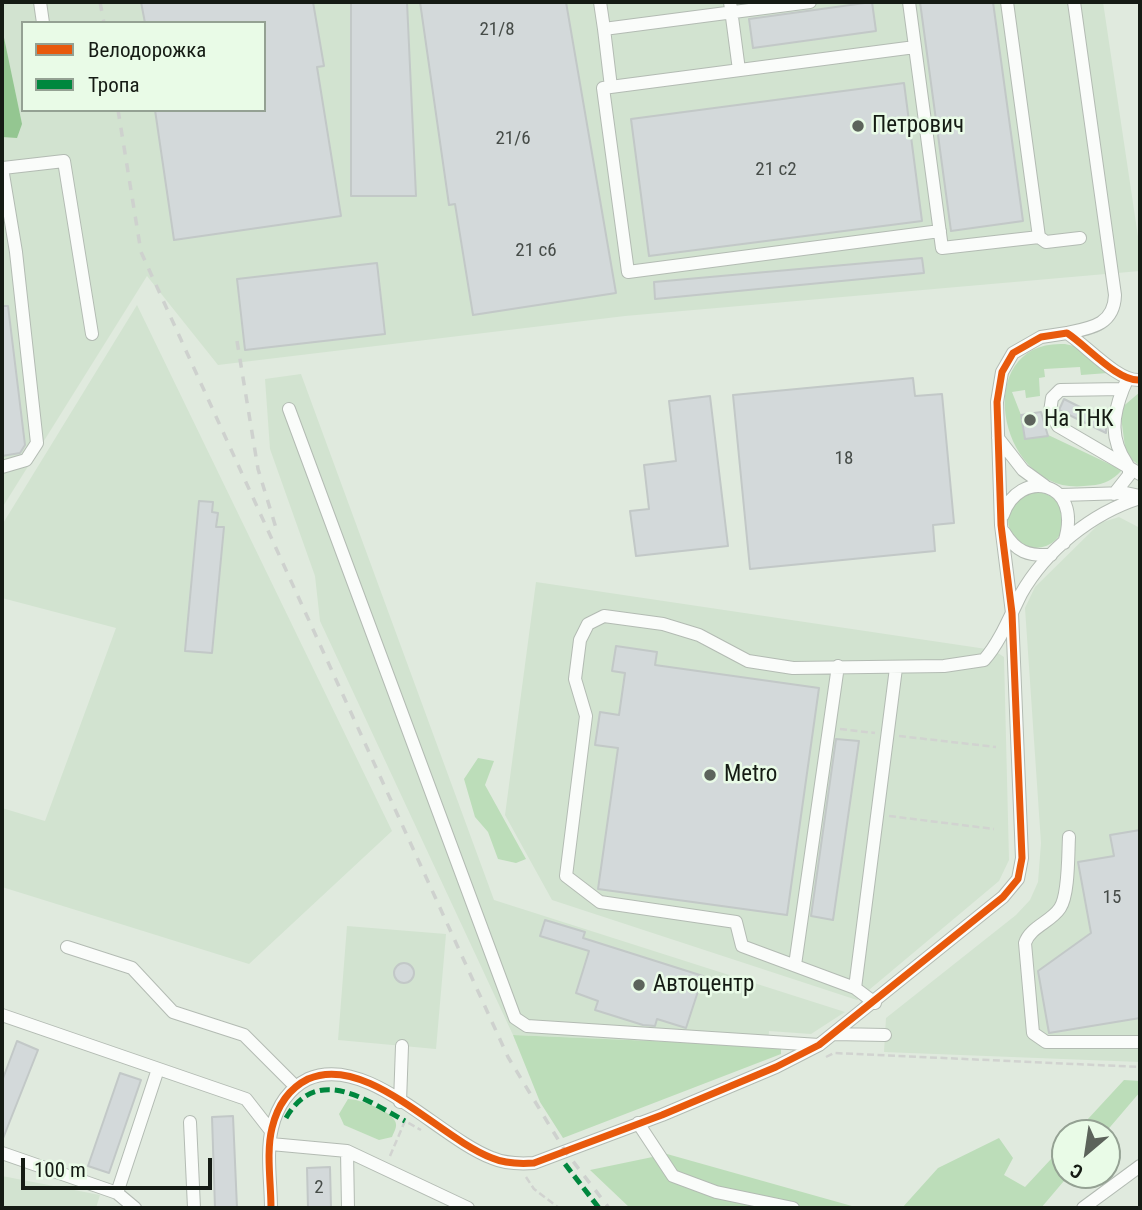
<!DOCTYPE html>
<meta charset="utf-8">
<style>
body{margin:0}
#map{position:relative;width:1142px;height:1210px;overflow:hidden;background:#e0eade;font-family:"Roboto Condensed",sans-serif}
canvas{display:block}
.frame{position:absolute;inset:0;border:4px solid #151b14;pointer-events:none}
.legend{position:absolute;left:21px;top:21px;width:245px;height:91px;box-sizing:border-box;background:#e9fbe7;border:2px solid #94a193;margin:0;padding:9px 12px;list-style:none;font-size:21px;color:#151b14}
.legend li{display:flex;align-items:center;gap:14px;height:35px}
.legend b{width:35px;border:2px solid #94a193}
.north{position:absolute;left:1051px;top:1119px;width:70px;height:70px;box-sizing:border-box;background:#e9fbe7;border:2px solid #94a193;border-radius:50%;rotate:209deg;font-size:19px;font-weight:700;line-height:28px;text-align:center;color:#151b14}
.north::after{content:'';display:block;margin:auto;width:24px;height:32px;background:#5c635b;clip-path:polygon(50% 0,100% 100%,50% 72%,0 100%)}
.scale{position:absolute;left:21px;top:1158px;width:191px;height:32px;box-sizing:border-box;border:4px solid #151b14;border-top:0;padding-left:9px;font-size:21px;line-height:24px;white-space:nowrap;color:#151b14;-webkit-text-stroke:5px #e9fbe7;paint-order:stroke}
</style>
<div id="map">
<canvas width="1142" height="1210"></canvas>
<div class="frame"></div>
<ul class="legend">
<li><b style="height:9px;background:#e8590c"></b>Велодорожка</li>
<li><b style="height:9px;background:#00873e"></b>Тропа</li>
</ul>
<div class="north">С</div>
<div class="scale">100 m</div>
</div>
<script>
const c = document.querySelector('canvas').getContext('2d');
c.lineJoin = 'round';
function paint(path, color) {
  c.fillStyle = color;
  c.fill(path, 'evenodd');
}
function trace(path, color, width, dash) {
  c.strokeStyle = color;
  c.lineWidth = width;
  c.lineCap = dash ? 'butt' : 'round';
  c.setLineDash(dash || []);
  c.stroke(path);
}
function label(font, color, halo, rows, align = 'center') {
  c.font = font + ' "Roboto Condensed",sans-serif';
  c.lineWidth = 5;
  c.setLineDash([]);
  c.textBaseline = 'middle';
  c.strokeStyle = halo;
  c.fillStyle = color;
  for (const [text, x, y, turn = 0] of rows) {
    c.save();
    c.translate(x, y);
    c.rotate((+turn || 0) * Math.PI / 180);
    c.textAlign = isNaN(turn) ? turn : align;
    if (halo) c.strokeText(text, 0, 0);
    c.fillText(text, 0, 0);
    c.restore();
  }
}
const built = new Path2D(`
 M2,2H1103L1140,250V271L625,316L218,365L147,276L2,508ZM23,23H264V110H23Z
 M137,305L392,831L249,964L2,887V808L45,821L116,628L2,598V525Z
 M301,374L494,900L845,1012L811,1034L769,1031L768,1046L513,1035L320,621L315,576L270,449L265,379Z
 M1119,517L1140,528V1062L884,1052L886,1018L1016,915L1030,900L1038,882L1041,843L1025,608L1035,587L1100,523Z
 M536,582L993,650L1004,657L1009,860L999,881L857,1000L552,900L505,815Z
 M347,926L446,934L436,1049L338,1040Z
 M2,1176L100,1195L96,1208H2Z`);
const green = new Path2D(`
 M1065,344L1083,348L1108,373L1081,375L1080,367L1044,369L1045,377L1039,378L1040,396L1026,398L1025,390L1012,392L1021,415L1025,438L1044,433L1122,470C1110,483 1101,485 1084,486C997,495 969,339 1065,344Z
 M1140,392V466L1126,455L1120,409Z
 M1008 520a28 28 0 1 1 56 0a28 28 0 1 1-56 0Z
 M478,758L494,761L485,785L526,859L516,863L498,859L488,832L475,817L464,779Z
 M513,1035L768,1046L781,1047V1054L563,1138L540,1102Z
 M1124,1080L1140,1081V1092L1105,1133H1075Z
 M348,1099C359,1099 390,1110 395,1121C398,1126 394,1132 392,1137L379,1140L344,1125L339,1114Z
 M999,1138L1013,1158L1004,1175L1025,1187L1065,1144V1175H1069L1041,1208H902L938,1168Z
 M667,1154L859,1208H630L590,1170Z`);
const water = new Path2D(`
 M2,28L22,124L17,138L2,137Z`);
const building = new Path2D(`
 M141,2H313L324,66L317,67L341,216L174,240L155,110H264V23H145Z
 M351,2H407L416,196H351Z
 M420,2H566L616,293L473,315L455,204L449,205Z
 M872,2L876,31L753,48L749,19Z
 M920,2H993L1023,221L951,231Z
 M904,83L922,221L649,256L631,119Z
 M922,258L924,273L655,299L654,282Z
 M377,263L385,334L245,350L237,279Z
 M2,306H8L25,445L20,453L2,456Z
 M913,378L915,396L942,394L954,523L933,525L935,551L750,569L733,395Z
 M710,396L728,546L636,556L630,511L649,509L644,465L676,461L669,401Z
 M1064,399L1106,420V433L1059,410Z
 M1041,412L1048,436L1025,439L1021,415Z
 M199,501L213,502L212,512L218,513L216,527H224L212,653L185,651Z
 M616,646L657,652L655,665L819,688L787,915L598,889L618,748L595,745L600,712L619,715L625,673L612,671Z
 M836,739L859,741L833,920L811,916Z
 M1140,830V1018L1049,1033L1038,971L1091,933L1078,862L1114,856L1110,835Z
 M545,920L585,932L583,938L703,976L686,1028L657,1019L655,1026L643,1025L595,1010L598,1001L576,993L589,951L540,936Z
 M394 973a10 10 0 1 1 20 0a10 10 0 1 1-20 0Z
 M17,1041L38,1050L2,1141V1081Z
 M120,1073L141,1080L109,1173L88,1166Z
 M233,1116L237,1208H215L212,1117Z
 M330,1167L331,1208H308L307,1168Z`);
const path = new Path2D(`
 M840,729L875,733
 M899,736L996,747
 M889,816L994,829
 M826,1057L834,1053L1140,1067
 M390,1156L405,1121L421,1130
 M526,1177L534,1189L559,1208`);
const minor = new Path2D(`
 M40,2L43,23
 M600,2L604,29
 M730,2L739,70
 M909,2L942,248L1039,237
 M1007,2L1039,237L1046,242L1080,238
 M915,47L603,88L628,272L940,231
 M611,87L604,29L810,2
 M2,168L16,252L37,443L26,460L2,467
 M3,168L64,161L92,334
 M1067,333C1091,328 1114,325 1115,295L1074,2
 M1127,380L1123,389L1060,390L1052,398L1050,412L1058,426L1140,474
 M1123,389C1112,417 1110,439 1127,464
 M289,409L515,1018L527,1026L819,1045
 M998,438L1023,470L1045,486
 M1114,494L1129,475V467
 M1061,495L1126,493L1140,496
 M1003,515C1018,468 1085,479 1064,543
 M1004,532C1016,552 1028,556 1051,555
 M1069,837C1068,854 1069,895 1060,908C1051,922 1030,927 1025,943L1033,1033L1046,1042H1140
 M67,947L132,968L173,1012L244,1035L295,1086
 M795,965L838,666
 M855,988L896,668
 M875,1003L855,988L742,946L736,922L600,902L566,876L586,716L575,679L580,640L588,624L604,616L663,624L699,635L748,661L793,668L944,666L984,660C1000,642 1010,616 1021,594C1046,550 1092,513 1140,498
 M2,1015L246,1099L271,1131
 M834,1034L885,1035
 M400,1102L402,1046
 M190,1122L194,1208
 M638,1123L673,1176L716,1192L793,1208
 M271,1144L347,1151L468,1208
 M347,1151L348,1208
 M2,1153L117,1193L135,1208
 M117,1193L158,1069
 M271,1208C271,1183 266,1152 272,1128C277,1107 288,1089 308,1079C367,1053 439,1138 492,1158C506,1164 520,1164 534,1163L662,1115L776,1067L819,1045L1003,897L1018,879L1022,858L1012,613L1001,525L997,402L1002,372L1013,353L1041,337L1067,333C1087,346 1118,382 1140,380
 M1083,1208L1140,1166`);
const rail = new Path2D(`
 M100,2L104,23
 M118,110L141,252L508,1057L565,1151L609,1208
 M237,341L258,469L276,528`);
const quiet = new Path2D(`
 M286,1118C317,1064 366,1100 405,1121
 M565,1164L599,1208`);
const cycleway = new Path2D(`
 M271,1208C271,1183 266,1152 272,1128C277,1107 288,1089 308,1079C367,1053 439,1138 492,1158C506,1164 520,1164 534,1163L662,1115L776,1067L819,1045L1003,897L1018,879L1022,858L1012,613L1001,525L997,402L1002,372L1013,353L1041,337L1067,333C1087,346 1118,382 1140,380`);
const markers = [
 [858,126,7,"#5c635b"],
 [1030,420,7,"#5c635b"],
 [710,775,7,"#5c635b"],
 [639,985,7,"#5c635b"]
];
const numberNames = [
 ["21/8",497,30],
 ["21/6",513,139],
 ["21 с2",776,170],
 ["21 с6",536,251],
 ["18",844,459],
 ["15",1112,898],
 ["2",319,1188]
];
const poiNames = [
 ["Петрович",872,126],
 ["На ТНК",1044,420],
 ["Metro",724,775],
 ["Автоцентр",653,985]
];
paint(built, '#d2e3d0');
paint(green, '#bcddb9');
paint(water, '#94c691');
paint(building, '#d3d9da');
trace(building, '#c2c8c7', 2);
trace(minor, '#b3bbb3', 14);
trace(path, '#d1d3d0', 2.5, [7, 3.5]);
trace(minor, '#fafcfa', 12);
trace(rail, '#ced1ce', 3.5, [9, 9]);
trace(quiet, '#00873e', 5, [10, 5]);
trace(cycleway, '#e8590c', 7);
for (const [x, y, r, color] of markers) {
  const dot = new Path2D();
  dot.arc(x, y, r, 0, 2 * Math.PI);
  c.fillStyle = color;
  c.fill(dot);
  trace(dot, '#e9fbe7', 2.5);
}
label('19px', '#464c48', null, numberNames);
label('23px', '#151b14', '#e9fbe7', poiNames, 'left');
</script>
